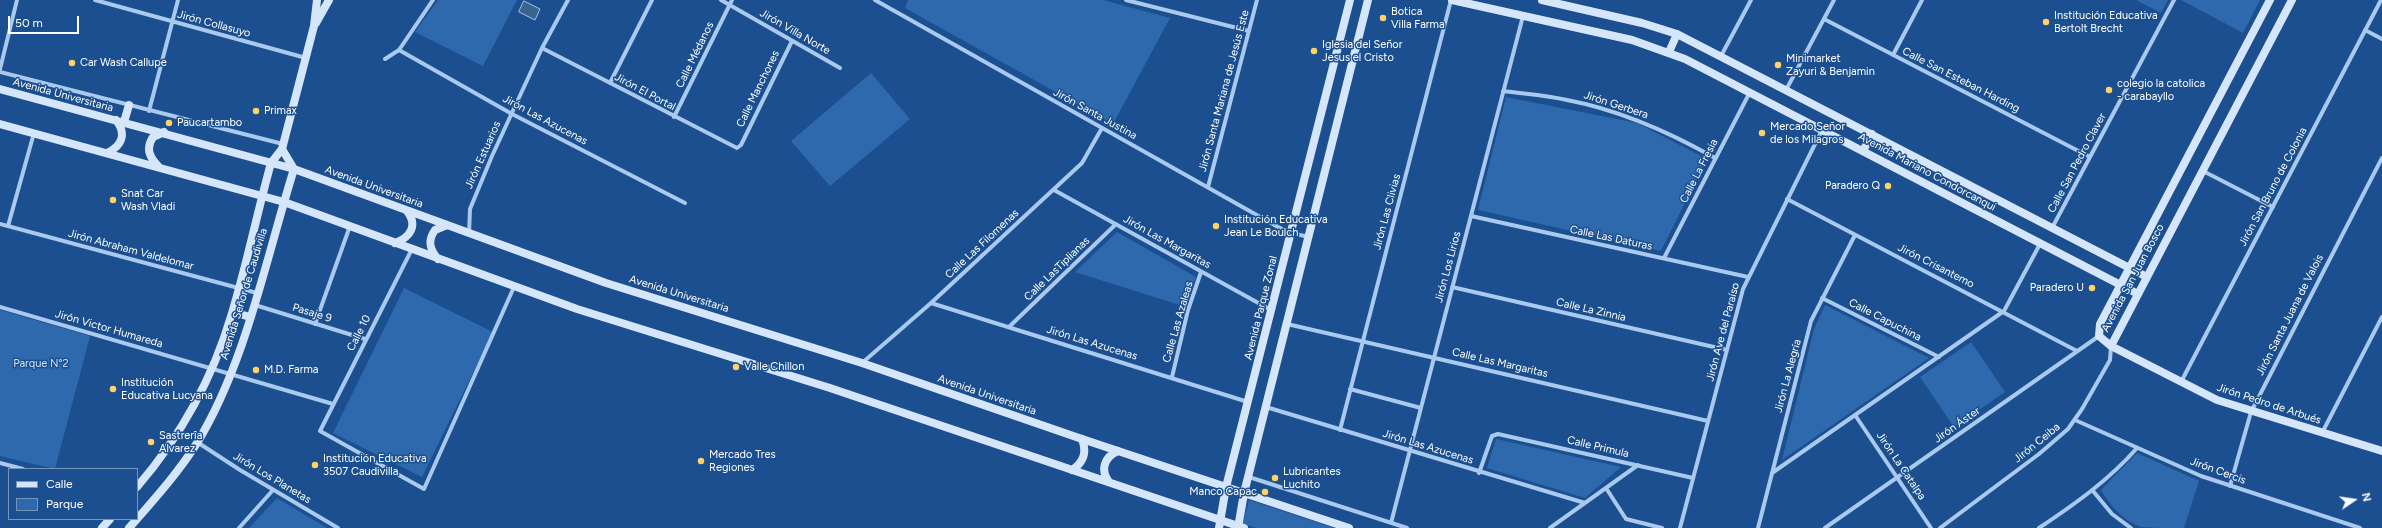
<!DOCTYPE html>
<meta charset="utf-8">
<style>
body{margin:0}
#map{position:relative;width:2382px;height:528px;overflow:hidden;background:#1b4f8f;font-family:Figtree,sans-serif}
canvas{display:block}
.legend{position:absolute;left:8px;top:468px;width:130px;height:52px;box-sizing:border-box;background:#1b4f8f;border:1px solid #7695bc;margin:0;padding:5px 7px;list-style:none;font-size:12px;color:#fff}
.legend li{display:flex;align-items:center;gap:8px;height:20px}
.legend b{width:20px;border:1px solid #7695bc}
.north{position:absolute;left:2334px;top:480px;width:40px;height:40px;-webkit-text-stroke:3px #1b4f8f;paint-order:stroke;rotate:77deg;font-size:11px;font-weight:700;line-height:16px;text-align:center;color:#fff}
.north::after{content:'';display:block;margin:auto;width:14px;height:18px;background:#fff;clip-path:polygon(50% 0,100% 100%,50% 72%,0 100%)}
.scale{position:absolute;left:8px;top:16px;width:71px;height:18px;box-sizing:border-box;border:2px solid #fff;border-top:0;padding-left:5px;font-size:12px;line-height:14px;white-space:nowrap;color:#fff;-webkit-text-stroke:3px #1b4f8f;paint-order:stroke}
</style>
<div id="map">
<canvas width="2382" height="528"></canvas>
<ul class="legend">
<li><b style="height:5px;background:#d6e6fa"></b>Calle</li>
<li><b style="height:11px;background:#2e69ad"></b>Parque</li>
</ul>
<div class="north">N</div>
<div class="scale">50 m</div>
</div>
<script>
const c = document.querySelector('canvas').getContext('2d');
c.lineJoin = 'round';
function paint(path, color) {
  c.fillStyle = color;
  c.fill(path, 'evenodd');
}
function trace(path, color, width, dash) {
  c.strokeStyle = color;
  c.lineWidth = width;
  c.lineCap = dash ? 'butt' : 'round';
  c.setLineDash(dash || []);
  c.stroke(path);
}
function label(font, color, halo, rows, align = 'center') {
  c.font = font + ' Figtree,sans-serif';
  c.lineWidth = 3;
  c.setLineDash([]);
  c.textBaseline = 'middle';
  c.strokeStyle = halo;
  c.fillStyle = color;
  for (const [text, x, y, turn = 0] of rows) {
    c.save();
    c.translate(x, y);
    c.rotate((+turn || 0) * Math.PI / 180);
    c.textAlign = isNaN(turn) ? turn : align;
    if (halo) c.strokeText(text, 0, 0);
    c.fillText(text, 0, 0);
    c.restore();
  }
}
const green = new Path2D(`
 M438,0H517L483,66L415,32Z
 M908,0H1103L1170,18L1113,124L905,8Z
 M2136,0H2168L2161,13Z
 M2181,0H2260L2243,33Z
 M871,73L910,119L830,186L791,141Z
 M1506,97L1637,123L1707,159L1661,251L1478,210Z
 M1117,232L1196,277L1186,307L1075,272Z
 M404,288L493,332L422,477L333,433Z
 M1825,305L1929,358L1782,460L1814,329Z
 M0,310L90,336L55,469L0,456Z
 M1971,342L2005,392L1954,427L1920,377Z
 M1496,439L1621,467L1585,498L1487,468Z
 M2137,453L2199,481L2184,528C2172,528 2152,528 2141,527C2123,521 2110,505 2101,490Z
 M277,498L327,528H249Z
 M1249,500L1334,528H1257L1243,524Z`);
const water = new Path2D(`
 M524,1L540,9L535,20L519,12Z`);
const street = new Path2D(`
 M95,0L306,58
 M721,0L840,68
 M875,0L1278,227L1291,233L1309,237
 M1126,0L1249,31
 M1824,19L2090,157
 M2365,30L2382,39
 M542,48L737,148L741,145L792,41
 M399,50L512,114L685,203
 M1893,55L1922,0
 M1721,56L1751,0
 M385,59L399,50L433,0
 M0,69L17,0
 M0,72L283,144
 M610,83L652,0
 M1786,90L1834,0
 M1503,91C1525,94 1546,95 1567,100C1620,110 1669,132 1715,158
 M149,111L178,0
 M674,117L732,0
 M2203,171L2273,207
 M1208,187L1257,0
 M1054,190L1271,310
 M1787,199L2077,351
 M1471,216L1748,277
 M0,224L257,293
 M8,226L34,133
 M2052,228L2174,0
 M469,234L470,209L492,156L542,48L568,0
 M412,249L320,431L424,489L514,287
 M1664,258L1750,92
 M1452,287L1727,350
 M1822,298L1939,357
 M931,303L1248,402
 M255,305L365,339
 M0,307L333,404
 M315,324L350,226
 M1287,324L1708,421
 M1010,326L1116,224
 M862,363L931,303L1082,163L1102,128
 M1172,377L1188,310L1201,272
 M2181,382L2381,0
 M1350,389L1421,408
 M1266,407L1585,503
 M1855,415L1931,528
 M2075,420L2201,476L2360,528
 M1340,430L1451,0
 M2322,433L2382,317
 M197,442L240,470L338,528
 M0,463L23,469
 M1479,473L1492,436L1498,434L1693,478
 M1772,473L2004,311L2040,244
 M1249,477L1407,528
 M2230,486L2251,412L2382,158
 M1606,488L1626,519L1662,528
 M2093,491L2112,514L2131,528
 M1391,523L1523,16
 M239,528L273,490
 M1550,528L1638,465
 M1680,528L1743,289L1822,130
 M1758,528L1811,321L1855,235
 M1825,528L2099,336
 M1940,528L2039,454L2068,429L2082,409L2110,360L2111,346
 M2039,528C2075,504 2109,480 2137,448`);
const secondary = new Path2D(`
 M1452,0L1632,40L1685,59L2138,294
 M1542,0L1642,23L1677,34L2147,277
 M2270,0L2100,324L2099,336L2111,346L2217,400L2382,451
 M316,23L329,0
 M1669,52L1677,34
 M0,89L294,169L606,283L862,363L1082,439L1349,528
 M124,122L129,105
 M0,124L284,202L577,309L830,388L1244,528
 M1863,151L1872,134
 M107,153C122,146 127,134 116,120
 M159,167C150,158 145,149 153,137L164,132
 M395,243C411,237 418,225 407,211
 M438,259C430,250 427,241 435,230L447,225
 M233,312L250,317
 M2111,346L2292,0
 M1072,470C1084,462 1087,452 1082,439
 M1109,482C1100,470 1104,457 1118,451
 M137,487C181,436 213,378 232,313C247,264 257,213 271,163L282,149L314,26L317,0
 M137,519C158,495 180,470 197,443C246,363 266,258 294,169L282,149
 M102,528L110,519
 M129,528L137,519
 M1219,528L1226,487L1350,0
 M1238,528L1244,493L1368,0`);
const markers = [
 [1383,18,4,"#ffd166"],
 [2046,22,4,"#ffd166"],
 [1314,51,4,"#ffd166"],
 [72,63,4,"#ffd166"],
 [1778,65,4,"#ffd166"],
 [2109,90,4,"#ffd166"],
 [256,111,4,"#ffd166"],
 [169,123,4,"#ffd166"],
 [1762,133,4,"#ffd166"],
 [1888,186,4,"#ffd166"],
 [113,200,4,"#ffd166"],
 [1216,226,4,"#ffd166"],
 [2092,288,4,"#ffd166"],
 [736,367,4,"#ffd166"],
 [256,370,4,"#ffd166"],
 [113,389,4,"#ffd166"],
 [151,442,4,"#ffd166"],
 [701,461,4,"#ffd166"],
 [315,465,4,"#ffd166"],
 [1275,478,4,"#ffd166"],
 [1265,492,4,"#ffd166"]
];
const poiNames = [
 ["Botica",1391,12],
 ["Villa Farma",1391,25],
 ["Institución Educativa",2054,16],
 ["Bertolt Brecht",2054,29],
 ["Iglesia del Señor",1322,45],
 ["Jesus el Cristo",1322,58],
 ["Minimarket",1786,59],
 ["Zayuri & Benjamin",1786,72],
 ["Car Wash Callupe",80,63],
 ["colegio la catolica",2117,84],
 ["- carabayllo",2117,97],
 ["Primax",264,111],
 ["Paucartambo",177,123],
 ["Mercado Señor",1770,127],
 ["de los Milagros",1770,140],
 ["Paradero Q",1880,186,"right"],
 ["Snat Car",121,194],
 ["Wash Vladi",121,207],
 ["Institución Educativa",1224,220],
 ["Jean Le Boulch",1224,233],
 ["Paradero U",2084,288,"right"],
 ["Valle Chillon",744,367],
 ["M.D. Farma",264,370],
 ["Institución",121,383],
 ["Educativa Lucyana",121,396],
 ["Sastrerîa",159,436],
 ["Alvarez",159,449],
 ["Mercado Tres",709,455],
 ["Regiones",709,468],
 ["Institución Educativa",323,459],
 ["3507 Caudivilla",323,472],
 ["Lubricantes",1283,472],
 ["Luchito",1283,485],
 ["Manco Capac",1257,492,"right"]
];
const streetNames = [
 ["Jirón Collasuyo",214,24,15],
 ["Jirón Villa Norte",795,32,30],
 ["Calle Médanos",695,55,-64],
 ["Calle San Esteban Harding",1961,80,27],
 ["Calle Manchones",758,89,-64],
 ["Jirón Santa Mariana de Jesús Este",1224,91,-75],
 ["Jirón El Portal",645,92,28],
 ["Avenida Universitaria",63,95,15],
 ["Jirón Gerbera",1616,105,18],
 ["Jirón Santa Justina",1095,114,29],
 ["Jirón Las Azucenas",545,120,28],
 ["Jirón Estuarios",483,155,-66],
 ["Calle San Pedro Claver",2077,163,-62],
 ["Calle La Fresia",1699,171,-63],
 ["Avenida Mariano Condorcanqui",1927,172,28],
 ["Avenida Universitaria",374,187,20],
 ["Jirón San Bruno de Colonia",2273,187,-62],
 ["Jirón Las Clivias",1387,212,-75],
 ["Calle Las Daturas",1611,238,12],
 ["Jirón Las Margaritas",1167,242,29],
 ["Calle Las Filomenas",982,244,-43],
 ["Jirón Abraham Valdelomar",131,250,15],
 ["Jirón Crisantemo",1936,266,27],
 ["Jirón Los Lirios",1448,267,-75],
 ["Calle LasTiplianas",1057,269,-44],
 ["Avenida San Juan Bosco",2133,278,-62],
 ["Avenida Señor de Caudivilla",244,294,-73],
 ["Avenida Universitaria",679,294,17],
 ["Avenida Parque Zonal",1261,308,-76],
 ["Calle La Zinnia",1591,310,13],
 ["Pasaje 9",312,313,17],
 ["Jirón Santa Juana de Valois",2290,315,-63],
 ["Calle Capuchina",1885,320,27],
 ["Calle Las Azaleas",1178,322,-74],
 ["Jirón Victor Humareda",109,329,16],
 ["Jirón Ave del Paraíso",1723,332,-75],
 ["Calle 10",359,333,-63],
 ["Jirón Las Azucenas",1092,343,17],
 ["Calle Las Margaritas",1500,363,13],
 ["Jirón La Alegría",1788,376,-75],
 ["Avenida Universitaria",987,395,19],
 ["Jirón Pedro de Arbués",2269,404,18],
 ["Jirón Áster",1957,425,-35],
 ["Jirón Ceiba",2037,443,-39],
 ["Jirón Las Azucenas",1428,447,17],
 ["Calle Primula",1598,447,13],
 ["Jirón La Catalpa",1901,466,56],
 ["Jirón Cercis",2218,471,20],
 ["Jirón Los Planetas",272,478,31]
];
const parkNames = [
 ["Parque N°2",41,364]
];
paint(green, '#2e69ad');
paint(water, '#3c6290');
trace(water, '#9cc4f0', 1);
trace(street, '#a9c9ee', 4);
trace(secondary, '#d6e6fa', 8);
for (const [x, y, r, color] of markers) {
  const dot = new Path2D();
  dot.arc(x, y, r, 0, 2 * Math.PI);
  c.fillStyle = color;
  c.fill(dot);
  trace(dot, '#1b4f8f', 1.5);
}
label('11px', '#fff', '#1b4f8f', poiNames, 'left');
label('11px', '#fff', '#1b4f8f', streetNames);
label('11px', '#cfe3fa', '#1b4f8f', parkNames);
</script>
